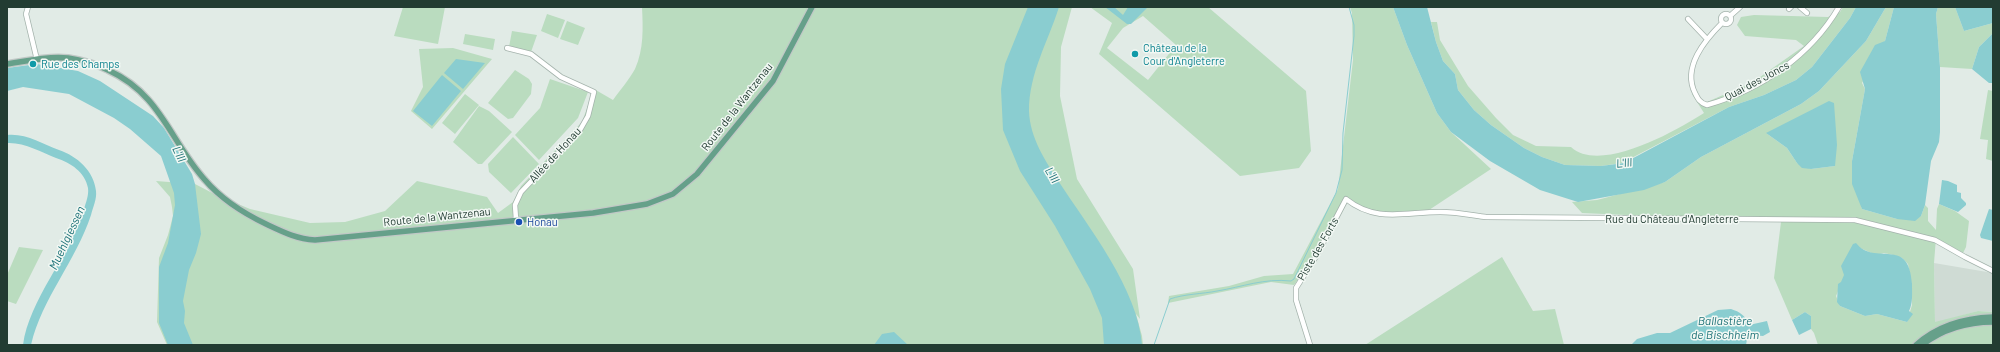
<!DOCTYPE html>
<meta charset="utf-8">
<style>
body{margin:0}
#map{position:relative;width:2000px;height:352px;overflow:hidden;background:#e1ebe6;font-family:Barlow,sans-serif}
canvas{display:block}
.frame{position:absolute;inset:0;border:8px solid #223c32;pointer-events:none}
</style>
<div id="map">
<canvas width="2000" height="352"></canvas>
<div class="frame"></div>
</div>
<script>
const c = document.querySelector('canvas').getContext('2d');
c.lineJoin = 'round';
function paint(path, color) {
  c.fillStyle = color;
  c.fill(path, 'evenodd');
}
function trace(path, color, width, dash) {
  c.strokeStyle = color;
  c.lineWidth = width;
  c.lineCap = dash ? 'butt' : 'round';
  c.setLineDash(dash || []);
  c.stroke(path);
}
function label(font, color, halo, rows, align = 'center') {
  c.font = font + ' Barlow,sans-serif';
  c.lineWidth = 3;
  c.setLineDash([]);
  c.textBaseline = 'middle';
  c.strokeStyle = halo;
  c.fillStyle = color;
  for (const [text, x, y, turn = 0] of rows) {
    c.save();
    c.translate(x, y);
    c.rotate((+turn || 0) * Math.PI / 180);
    c.textAlign = isNaN(turn) ? turn : align;
    if (halo) c.strokeText(text, 0, 0);
    c.fillText(text, 0, 0);
    c.restore();
  }
}
const built = new Path2D(`
 M1934,263L1993,273V312L1978,311L1935,323Z`);
const green = new Path2D(`
 M403,7H445L438,44L394,36Z
 M642,7H1072L1061,47L1060,96L1077,179L1133,269L1140,319L1136,314L1142,336L1143,345H167L157,322L159,258L168,235L173,216L172,207L170,197L156,181L195,184L249,212L238,204L250,209L310,223L345,222L385,211L417,181L487,197L498,213L513,202L521,186L582,122L594,89L613,100C620,90 629,80 635,69C644,49 643,28 642,7Z
 M1090,7H1208L1306,91L1311,151L1299,168L1240,176L1099,54L1112,23ZM1143,16L1176,45L1148,80L1107,48L1123,28Z
 M1350,7H1393L1407,45L1437,113L1451,132L1491,169L1429,210L1387,213L1362,208L1347,199L1330,236L1294,285L1271,282L1168,303L1169,296L1229,286L1264,276L1293,274L1338,189L1353,60L1352,13Z
 M1843,7H1856L1850,18L1812,67L1796,80L1764,95L1729,107L1622,163L1601,166L1565,165L1542,157L1524,148L1491,125L1474,110L1458,90L1455,74L1443,61L1436,42L1431,22H1437L1440,40L1468,86L1496,118L1513,135L1536,146L1571,147C1600,174 1676,131 1704,113L1692,94L1697,91L1701,100L1707,102L1753,82L1804,46L1796,40L1745,36L1737,25L1741,17L1754,15L1828,17L1840,12Z
 M1886,7H1894L1885,41L1862,83L1865,89L1852,161L1862,209L1897,219L1921,216L1925,205L1928,208V221L1936,230L1937,209L1939,204L1955,211L1969,221L1966,247L1963,253L1936,238L1934,263L1935,322L1978,311L1993,312V345H1818L1814,333L1811,329V316L1805,312L1792,320L1774,278L1781,222L1582,213L1572,202L1597,200L1665,182L1701,157L1801,104L1819,91L1866,41ZM1766,133L1835,166L1811,169L1797,163L1787,148ZM1860,248L1876,255L1884,253L1893,255L1902,258L1908,264L1911,281L1912,305L1907,322L1877,314L1865,316L1840,306L1836,296L1845,275Z
 M1938,7H1955L1964,31L1993,23V33L1979,47L1972,69L1940,67L1936,14Z
 M547,14L565,20L558,38L541,31Z
 M567,21L585,28L578,45L560,39Z
 M512,31L537,35L531,52L509,47Z
 M465,34L495,39L493,50L463,44Z
 M453,48L492,59L432,129L411,111L423,87L419,49Z
 M515,70L529,79L532,84L531,94L513,118L508,119L488,103Z
 M550,79L588,92L578,118L539,160L515,135L540,108Z
 M1988,90L1993,91V161L1986,159L1988,140L1980,139Z
 M465,94L479,105L455,134L442,123Z
 M479,106L489,111L512,132L482,164H478L453,142Z
 M513,137L539,164L511,193L489,172L488,164Z
 M19,247L43,250L16,304L7,301V275Z
 M1502,257L1533,311L1555,309L1564,345H1365Z`);
const water = new Path2D(`
 M1028,7H1059C1048,42 1029,73 1029,111C1030,138 1045,160 1059,182C1089,228 1138,289 1142,345H1104L1102,318L1090,289L1055,226L1020,171L1003,130L1001,89L1005,64Z
 M1105,7H1114L1123,15L1128,7H1148L1131,24H1127Z
 M1393,7H1427L1436,42L1443,61L1455,74L1458,90L1474,110L1491,125L1524,148L1542,157L1565,165L1601,166L1624,163L1729,107L1764,95L1796,80L1812,67L1850,18L1856,7H1886L1866,41L1819,91L1801,104L1701,157L1665,182L1644,190L1578,202L1540,190L1490,161L1451,132L1437,113L1407,45Z
 M1894,7H1938L1936,14L1940,67V132L1939,142L1931,161L1925,205L1921,216L1915,221L1897,219L1862,209L1852,184V161L1865,89L1860,72L1875,45L1885,41Z
 M1955,7H1993V23L1964,31Z
 M1993,33V83H1989L1972,69L1979,47Z
 M456,59L485,63L463,89L444,73Z
 M37,64L78,71L100,81L153,116L164,128L192,174L195,184L201,234L196,253L189,270L183,301L185,311L184,323L193,345H168L159,323V267L168,243L175,205L174,193L161,156L130,129L114,118L69,94L23,87L7,91V68Z
 M442,75L461,91L432,126L413,111Z
 M1829,101L1834,103L1837,145L1835,166L1811,169L1802,168L1797,163L1787,148L1766,133Z
 M7,135C26,133 42,144 59,150C77,156 94,171 96,191C97,199 93,207 91,215C76,261 42,298 31,345H23C29,300 70,255 84,209C86,202 89,195 88,188C85,172 71,163 56,158C41,152 24,142 7,143Z
 M1942,180L1948,181L1957,185V192L1961,193V198L1966,203V205L1958,212L1939,204Z
 M1989,209L1993,210V241L1981,238L1980,235Z
 M1856,243C1875,267 1909,235 1912,284C1912,294 1913,303 1909,311L1913,314L1907,322L1877,314L1865,316L1840,306L1837,302L1838,284L1841,282L1844,275L1841,266L1853,244Z
 M1731,309C1740,312 1745,315 1749,325L1767,321L1770,332L1763,336L1753,335L1749,328L1746,345H1631L1637,339L1657,333H1670L1718,310Z
 M1805,312L1811,316V329L1799,335L1792,320Z
 M894,332L908,345H874L882,334Z`);
const stream = new Path2D(`
 M1154,345L1170,299C1184,294 1202,294 1217,291C1242,287 1264,278 1291,281L1294,279L1336,193L1342,170L1343,133L1354,36V25L1349,7`);
const minor = new Path2D(`
 M28,7L26,14L37,60
 M1800,7L1807,13
 M1789,9L1791,7
 M1721 19a5 5 0 1 1 10 0a5 5 0 1 1-10 0Z
 M1730,16L1740,7
 M1688,19L1706,38
 M1722,23C1705,40 1682,67 1695,93C1698,99 1700,103 1707,105C1761,90 1811,55 1839,7
 M507,48L531,54L561,77L594,92L588,116L580,130L521,192L515,205L516,219
 M1310,345L1296,300V288L1315,258L1346,199C1376,223 1405,212 1440,212C1456,212 1471,215 1486,217L1855,220L1935,240L1965,257L1993,271`);
const major = new Path2D(`
 M7,64C26,61 48,56 68,58C81,60 96,64 108,70C162,95 169,140 205,180C222,200 243,213 266,224C283,232 297,239 315,240L593,213L647,204L673,194L697,174L773,81L812,7
 M1916,345C1938,325 1964,318 1993,317
 M1922,345C1943,329 1967,322 1993,322`);
const markers = [
 [1135,54,4,"#0f9aa8"],
 [33,64,4,"#0f9aa8"],
 [519,222,4,"#1a4fb4"]
];
const cultureNames = [
 ["Château de la",1143,48],
 ["Cour d'Angleterre",1143,61],
 ["Rue des Champs",41,64]
];
const streetNames = [
 ["Quai des Joncs",1757,81,-28],
 ["Route de la Wantzenau",737,107,-52],
 ["Allée de Honau",555,155,-47],
 ["Route de la Wantzenau",437,217,-6],
 ["Rue du Château d'Angleterre",1672,219],
 ["Piste des Forts",1318,249,-60]
];
const transitNames = [
 ["Honau",527,222]
];
const waterNames = [
 ["L'Ill",179,154,65],
 ["L'Ill",1624,163,-6],
 ["L'Ill",1052,175,59],
 ["Muehlgiessen",67,238,-65],
 ["Ballastière",1725,321],
 ["de Bischheim",1725,335]
];
paint(built, '#cfdbd4');
paint(green, '#badcbf');
paint(water, '#8acdd0');
trace(stream, '#8acdd0', 1);
trace(minor, '#a4b3ac', 6);
trace(major, '#c1c8c6', 8);
trace(minor, '#fff', 4.5);
trace(major, '#66a08a', 5.5);
for (const [x, y, r, color] of markers) {
  const dot = new Path2D();
  dot.arc(x, y, r, 0, 2 * Math.PI);
  c.fillStyle = color;
  c.fill(dot);
  trace(dot, '#f2f8f4', 1.5);
}
label('11px', '#0d838f', '#f2f8f4', cultureNames, 'left');
label('11px', '#223c32', '#f2f8f4', streetNames);
label('11px', '#164399', '#f2f8f4', transitNames, 'left');
label('italic 12px', '#1d7277', '#f2f8f4', waterNames);
</script>
